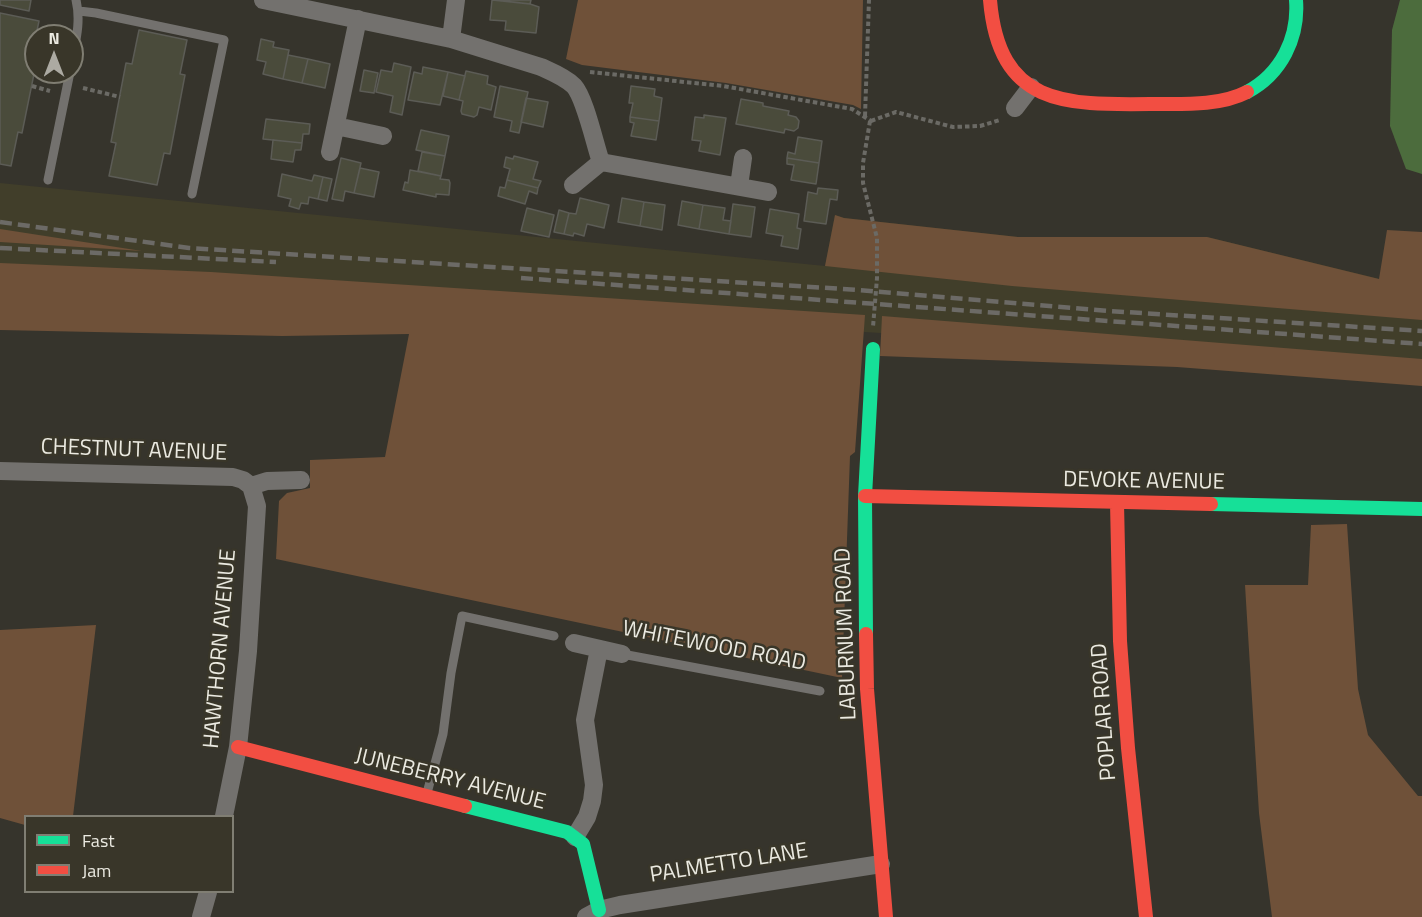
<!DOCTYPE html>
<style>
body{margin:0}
#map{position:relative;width:1422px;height:917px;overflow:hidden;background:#36342c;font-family:"Titillium Web",sans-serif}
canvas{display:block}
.legend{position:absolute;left:24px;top:815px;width:210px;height:78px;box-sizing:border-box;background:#393629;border:2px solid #807e73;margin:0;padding:8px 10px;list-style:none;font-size:18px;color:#ebeae1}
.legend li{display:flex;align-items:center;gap:12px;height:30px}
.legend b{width:30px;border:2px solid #807e73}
.north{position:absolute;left:24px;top:24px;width:60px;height:60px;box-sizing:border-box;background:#393629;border:2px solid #807e73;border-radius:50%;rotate:0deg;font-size:16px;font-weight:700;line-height:24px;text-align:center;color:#ebeae1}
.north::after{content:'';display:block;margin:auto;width:21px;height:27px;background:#acaaa2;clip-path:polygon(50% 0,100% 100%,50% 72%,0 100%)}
</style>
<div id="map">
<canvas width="1422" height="917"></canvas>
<ul class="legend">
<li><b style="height:8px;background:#16e098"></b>Fast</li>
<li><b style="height:8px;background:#f24e42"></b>Jam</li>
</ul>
<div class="north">N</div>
</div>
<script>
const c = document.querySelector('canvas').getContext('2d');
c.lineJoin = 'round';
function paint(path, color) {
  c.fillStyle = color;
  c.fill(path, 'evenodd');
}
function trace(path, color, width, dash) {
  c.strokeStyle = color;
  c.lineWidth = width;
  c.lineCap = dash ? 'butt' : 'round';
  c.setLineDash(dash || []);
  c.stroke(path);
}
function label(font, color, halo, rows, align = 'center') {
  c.font = font + ' "Titillium Web",sans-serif';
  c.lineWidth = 5;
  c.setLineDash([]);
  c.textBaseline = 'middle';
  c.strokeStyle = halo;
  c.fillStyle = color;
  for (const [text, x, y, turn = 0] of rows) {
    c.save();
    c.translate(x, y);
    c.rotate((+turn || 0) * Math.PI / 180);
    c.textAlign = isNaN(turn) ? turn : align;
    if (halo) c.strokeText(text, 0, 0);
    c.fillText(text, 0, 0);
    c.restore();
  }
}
const built = new Path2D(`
 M0,183L825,266L835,215L844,218L1018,237H1207L1380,279L1422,283V379L881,333L0,279Z`);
const green = new Path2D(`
 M578,0H863L861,109L853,105L726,83L582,65L566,59Z
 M835,215L844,218L1018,237H1207L1379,279L1387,230L1422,232V320L1012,286L825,266Z
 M0,229L142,251L0,242Z
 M0,263L211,272L865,315L855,452L850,456L842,678L276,559L279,501L287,493L310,488V460L385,457L409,334L282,336L0,330Z
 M882,316L1422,359V386L1177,367L880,356Z
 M1347,524L1358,689L1368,735L1418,796H1422V917H1272L1259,813L1245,585H1308L1311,525Z
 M96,625L73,816H26L25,825L0,818V630Z`);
const water = new Path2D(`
 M1400,0H1422V174L1406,169L1390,126L1392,30Z`);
const building = new Path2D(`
 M0,0H31L29,11L0,5Z
 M492,0L530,4L539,7L536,33L505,30L506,21L490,20Z
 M497,0H531L530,4Z
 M0,13L39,21L32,54L36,55V64L22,133L18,132L11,166L0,164Z
 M139,30L187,40L180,74L185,75L170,154L164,153L157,185L109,176L116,143L111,142L126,63L132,64Z
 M261,39L274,42L273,47L289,50L283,79L263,74L266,62L257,60Z
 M288,55L308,59L302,83L283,79Z
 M308,59L330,64L325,88L302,83Z
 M394,63L411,67L402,115L390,112L393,96L376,92L381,70L392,72Z
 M423,67L448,72L440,105L408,100L414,72L422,74Z
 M364,70L378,73L374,93L360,91Z
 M466,71L488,76L487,84L496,87L491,110L479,107L477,115L474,117L462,114L461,111L463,101L459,100Z
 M448,72L465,76L459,100L443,96Z
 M500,86L528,92L519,133L510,131L512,121L494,117Z
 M631,86L655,89L654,96L662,98L659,121L630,117L633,103H629Z
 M526,98L548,102L543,127L521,122Z
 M741,99L763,103V106L789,111L788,115L796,117L799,121L798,128L794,131L785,129L784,133L736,124Z
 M704,115L726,118L720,155L699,151L701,141L692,140L695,117L704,118Z
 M630,117L659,121L656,140L631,136L634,123L630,122Z
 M266,119L310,124L309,134H303L302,143L263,139Z
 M421,130L449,136L445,156L416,150Z
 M798,137L822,141L819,163L787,158L788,152L795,154Z
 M273,140L302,143L301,150H295L293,162L271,159Z
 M422,152L445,156L441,176L418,171Z
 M514,156L538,162L533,179L541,181L538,188L507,180L510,169L504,167L506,157L513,159Z
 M341,158L361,163L354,193L345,191L343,201L332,199Z
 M787,158L819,163L816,184L791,180L794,165L787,164Z
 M360,168L379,172L374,197L354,193Z
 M410,170L441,176L440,179L449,180L450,183L449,195L436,194V197L403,190L405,182L408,183Z
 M282,174L312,181L314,175L323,177L318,199L309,197L308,204L301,203L299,209L289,206L291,199L278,196Z
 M323,177L332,179L327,201L318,199Z
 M507,180L538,188L537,194L529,191L525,204L498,196L500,187L505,188Z
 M818,188L838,190L837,200L830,199L826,224L804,221L808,192L817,194Z
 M580,198L609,205L604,228L587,224L584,236L574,233L573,236L564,234L569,213L576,214Z
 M622,198L644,202L640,226L618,222Z
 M682,201L703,205L699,229L678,225Z
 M644,202L665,205L662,230L640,226Z
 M733,204L755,207L751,237L729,234Z
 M703,205L725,208L723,220L731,221L729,234L699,229Z
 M527,208L554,215L549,237L521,231Z
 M770,209L799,214L797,228L801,229L798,249L781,246L783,236L766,233Z
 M559,210L569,213L564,234L554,232Z`);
const path = new Path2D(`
 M590,72L723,86L852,109L871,121
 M32,86L50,91
 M83,88L120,97
 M865,116L869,0
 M870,121L863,163V183L877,238V278L873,327
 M871,121L896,112L953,127L980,126L1000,120`);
const lane = new Path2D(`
 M79,11L96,13L224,40L192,194
 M72,61C76,40 81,21 76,0
 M48,180L70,72
 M622,654L820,691
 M427,793L443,734L451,673L462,616L554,636`);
const street = new Path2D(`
 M263,0L451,39L541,67C552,72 565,77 574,86C585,98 595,145 601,162
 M451,39L456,0
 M1015,108L1031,87
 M336,126L383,136
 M330,152L358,19
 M573,185L601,162L768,192
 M739,186L743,158
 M0,471L233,477L243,480L251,486L267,481L301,480
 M574,643L622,654
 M224,816L238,747L248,651L257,506L251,486
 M575,837L587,817L592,801L594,785L585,720L599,649
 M201,917L208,892
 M586,917L599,910L620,905L881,864`);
const fast = new Path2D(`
 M1247,92C1281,74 1299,38 1296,0
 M1211,504L1422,509
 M866,634L865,496L873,349
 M465,806L567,832L583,844L599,910`);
const jam = new Path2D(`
 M990,0C999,107 1066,105 1153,104C1183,104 1220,106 1247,92
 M865,496L1211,504
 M1117,503L1120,641L1128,748L1146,917
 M866,634L867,689L886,917
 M238,747L465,806`);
const rail = new Path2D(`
 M0,222L189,248L859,290L1109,311L1422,331
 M0,248L276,262
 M521,278L1422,344`);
const streetNames = [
 ["CHESTNUT AVENUE",134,451,2],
 ["DEVOKE AVENUE",1144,482,1],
 ["LABURNUM ROAD",847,634,-92],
 ["WHITEWOOD ROAD",714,647,11],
 ["HAWTHORN AVENUE",221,649,-85],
 ["POPLAR ROAD",1105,712,-94],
 ["JUNEBERRY AVENUE",450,780,14],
 ["PALMETTO LANE",729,864,-9]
];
paint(built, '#413e2a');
paint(green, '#6f5139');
paint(water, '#4c6c3d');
paint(building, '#4a4b3b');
trace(building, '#5c5c56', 1.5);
trace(path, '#6b6a65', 4, [4.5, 3]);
trace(lane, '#73716e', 9);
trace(street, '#73716e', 18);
trace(fast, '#16e098', 14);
trace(jam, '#f24e42', 14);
trace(rail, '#6c6a66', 4.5, [12, 6]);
label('22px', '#ebeae1', '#393629', streetNames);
</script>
